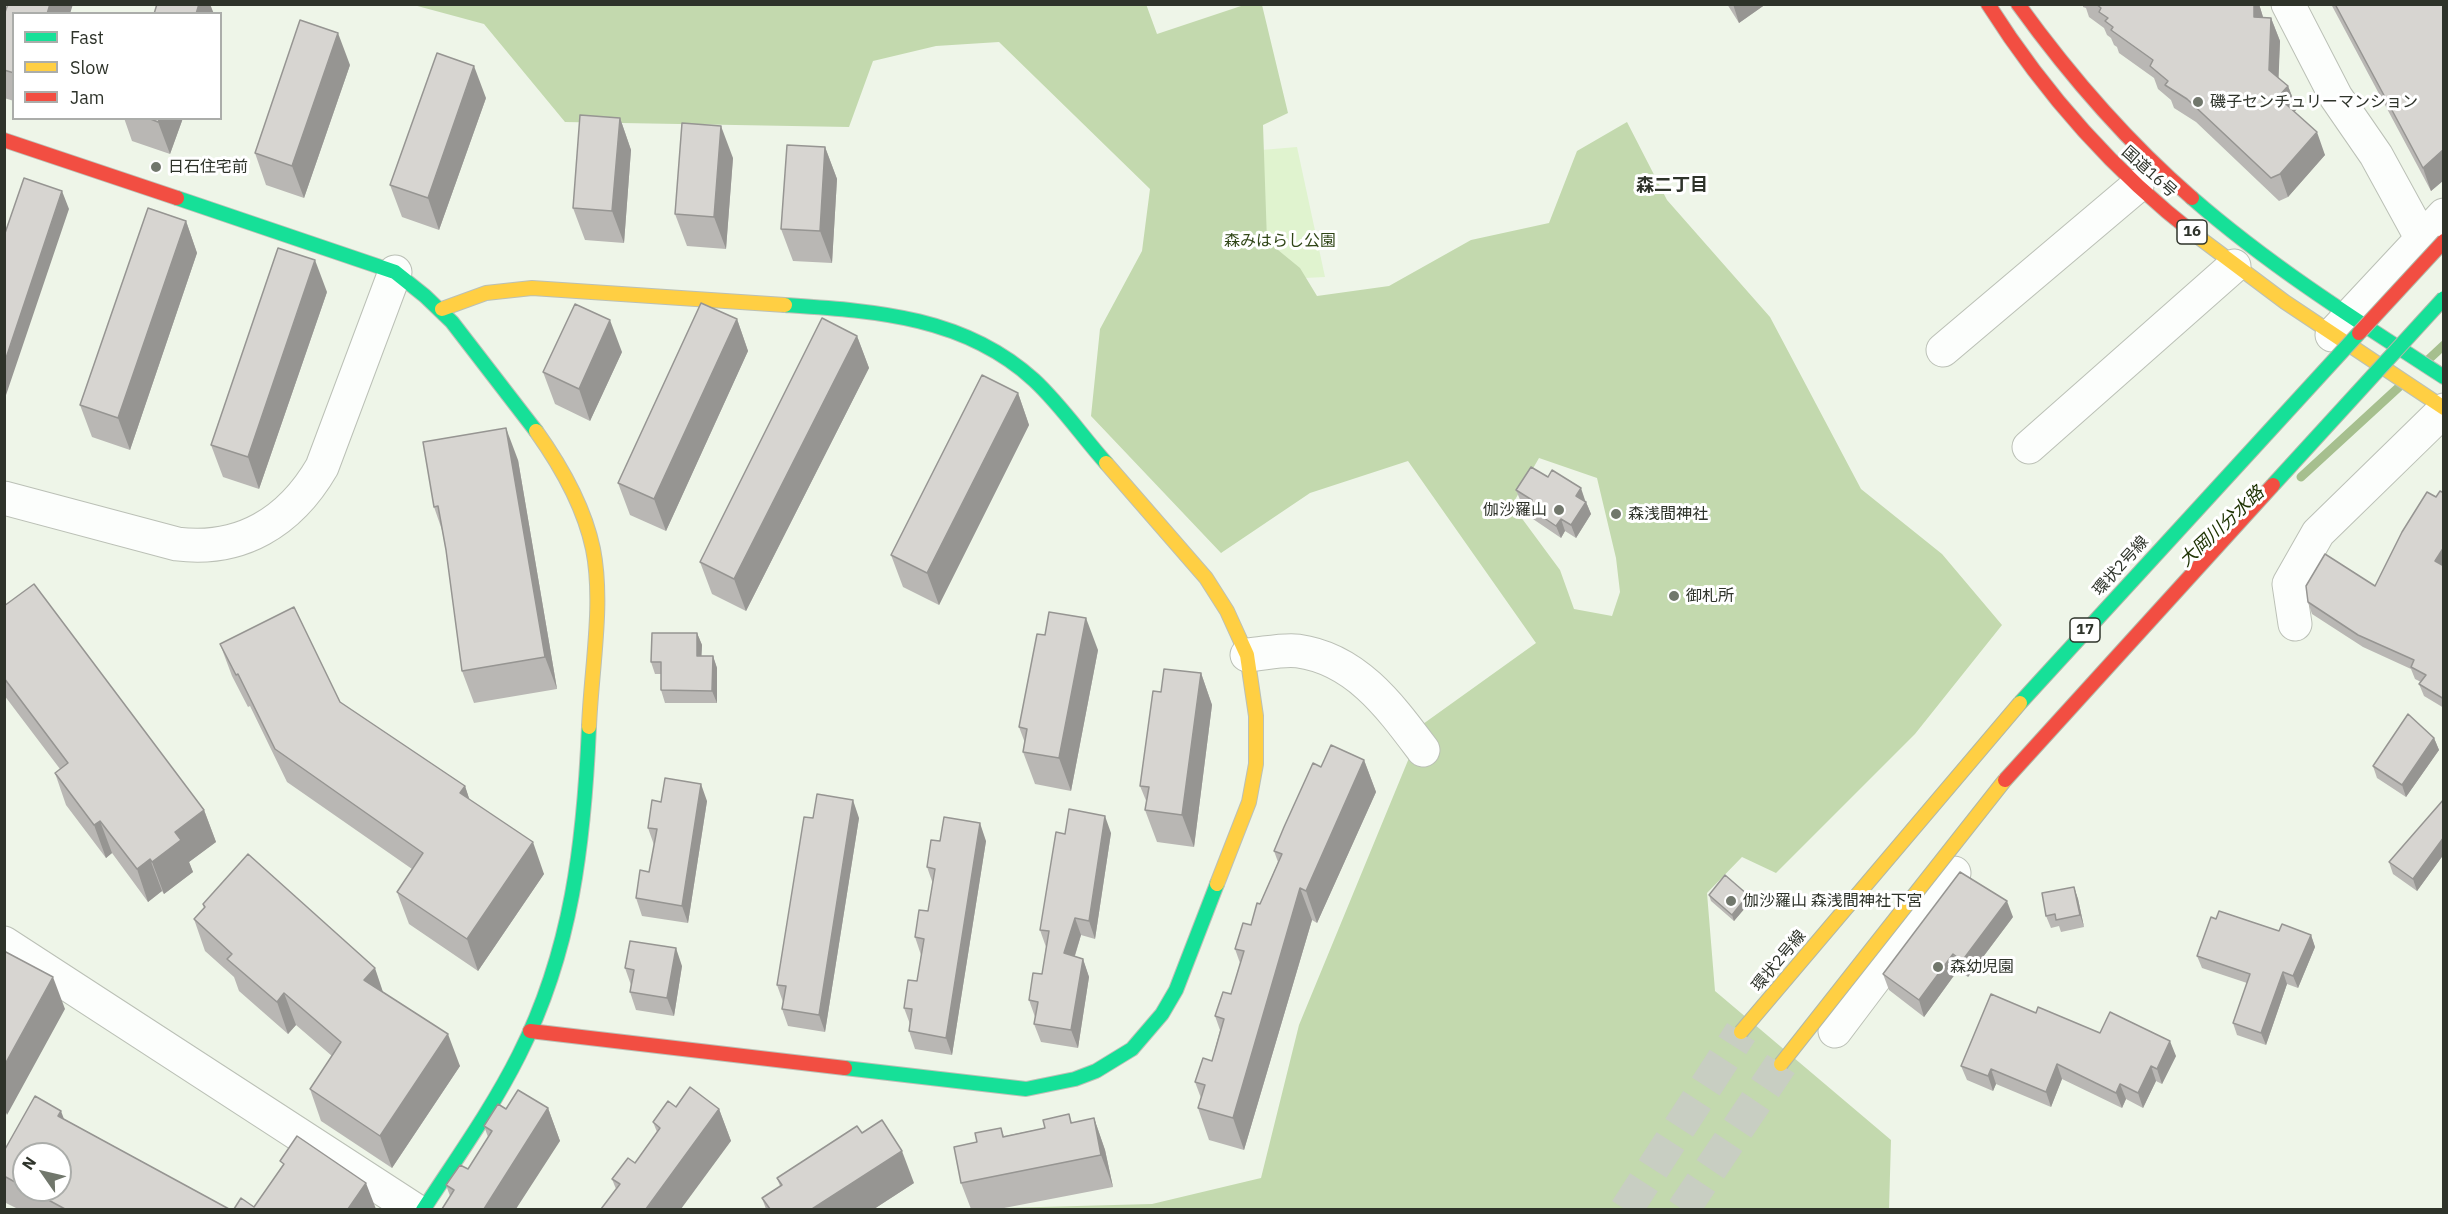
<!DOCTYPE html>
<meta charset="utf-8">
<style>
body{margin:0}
#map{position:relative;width:2448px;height:1214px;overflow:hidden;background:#eef5e8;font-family:"IBM Plex Sans",sans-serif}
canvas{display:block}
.frame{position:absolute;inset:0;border:6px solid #2e332a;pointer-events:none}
.legend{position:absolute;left:12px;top:12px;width:210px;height:108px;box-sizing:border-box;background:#fff;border:2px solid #abadaa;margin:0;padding:8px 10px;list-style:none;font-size:18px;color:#2e332a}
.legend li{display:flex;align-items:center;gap:12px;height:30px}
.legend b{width:30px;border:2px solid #abadaa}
.north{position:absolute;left:12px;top:1142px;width:60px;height:60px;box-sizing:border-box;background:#fff;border:2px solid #abadaa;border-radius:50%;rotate:304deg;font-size:16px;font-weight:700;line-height:24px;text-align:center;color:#2e332a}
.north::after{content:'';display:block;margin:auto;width:21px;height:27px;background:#71776c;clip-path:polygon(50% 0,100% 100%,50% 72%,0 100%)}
</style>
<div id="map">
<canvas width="2448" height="1214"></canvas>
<div class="frame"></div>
<ul class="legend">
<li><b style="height:8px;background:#16e098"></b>Fast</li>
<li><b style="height:8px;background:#ffcf43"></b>Slow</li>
<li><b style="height:8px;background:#f24e42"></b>Jam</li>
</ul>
<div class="north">N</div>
</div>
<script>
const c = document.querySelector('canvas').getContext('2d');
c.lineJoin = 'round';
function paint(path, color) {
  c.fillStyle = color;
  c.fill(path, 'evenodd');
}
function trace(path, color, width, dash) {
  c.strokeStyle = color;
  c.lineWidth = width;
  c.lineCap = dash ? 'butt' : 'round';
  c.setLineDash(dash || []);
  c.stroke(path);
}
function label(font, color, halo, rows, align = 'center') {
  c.font = font + ' "IBM Plex Sans","Noto Sans JP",sans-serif';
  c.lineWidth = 6;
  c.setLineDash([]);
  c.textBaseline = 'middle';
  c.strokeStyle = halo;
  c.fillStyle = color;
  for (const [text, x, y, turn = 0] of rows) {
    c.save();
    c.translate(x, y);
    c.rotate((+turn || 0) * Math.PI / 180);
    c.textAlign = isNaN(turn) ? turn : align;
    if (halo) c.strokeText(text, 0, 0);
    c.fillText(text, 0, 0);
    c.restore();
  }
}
const green = new Path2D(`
 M1297,147L1325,277L1245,281L1238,152Z`);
const forest = new Path2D(`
 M1146,4L1157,34L1244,5H1262L1288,113L1263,125L1267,241L1300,268L1317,296L1389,286L1471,240L1549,223L1577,151L1627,122L1667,200L1770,317L1861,489L1942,554L2002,625L1915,734L1776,873L1742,857L1707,893L1715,991L1891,1140L1889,1209H965L1152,1204L1261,1178L1299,1025L1423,724L1536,643L1408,461L1310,493L1221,553L1091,416L1100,329L1142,251L1150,189L999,42L936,46L873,61L849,127L565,122L484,24L410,4ZM1539,458L1597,478L1616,558L1620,592L1612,616L1574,609L1560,570L1512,505Z`);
const stream = new Path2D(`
 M2429,359L2444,345
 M2301,477L2399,387`);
const primaryTunnel = new Path2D(`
 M1626,1210L1741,1032
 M1683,1210L1781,1064`);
const street = new Path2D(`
 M2288,4L2336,97L2376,155L2422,239
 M2332,335L2444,215
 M1943,350L2137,186
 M2029,447L2234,266
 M4,498L177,544C241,552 290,522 322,467L395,272
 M2295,624L2289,584L2318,533L2444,410
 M1247,655C1263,654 1282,649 1298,651C1356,659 1390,706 1423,750
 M4,943L415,1210
 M1835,1031L1954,873`);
const fast = new Path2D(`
 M177,198L395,272L425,296L452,322L536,431
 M2192,198C2270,266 2357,321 2444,377
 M785,305C874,311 964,316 1034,380C1060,404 1082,436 1106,463
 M845,1068L1026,1089L1075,1079L1096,1071L1132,1049L1162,1014L1176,990L1217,884
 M423,1210C456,1159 492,1109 519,1055C572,950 584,842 589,727`);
const slow = new Path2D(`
 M2197,236L2285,302L2444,408
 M442,309L486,293L532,288L785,305
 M536,431C561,466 584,506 593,549C604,604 591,671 589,727
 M1106,463L1206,578L1227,611L1247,655L1256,716V764L1249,802L1217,884`);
const jam = new Path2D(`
 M1988,4C2045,94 2113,171 2197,236
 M2018,4C2070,76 2125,140 2192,198
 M4,140L177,198
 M530,1031L845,1068`);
const fastBridge = new Path2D(`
 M2273,485L2444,298
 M2020,703L2359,333`);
const slowBridge = new Path2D(`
 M1741,1032L2020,703
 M1781,1064L2005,780`);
const jamBridge = new Path2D(`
 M2359,333L2444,241
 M2005,780L2273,485`);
const wall = new Path2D(`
 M1727,4H1766L1739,23Z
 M2083,4H2259L2263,17L2271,18L2280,41L2278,78L2288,86L2297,109L2294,112L2325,155L2288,197L2279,201L2196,122L2174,108L2171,100L2158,89L2154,78L2119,53L2117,47L2114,45L2111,38L2107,35L2104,28L2089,17L2086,8L2083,7Z
 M2331,4H2444V180L2431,191Z
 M14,14V101L4,98V15Z
 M350,65L304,198L266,185L255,153Z
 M486,98L439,230L402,217L390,185Z
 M124,118H183L170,154L132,141Z
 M620,118L631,150L624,243L585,240L573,208Z
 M825,147L837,179L832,263L793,261L781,229Z
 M733,158L726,249L687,246L675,214Z
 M186,221L197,253L130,450L92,437L80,405Z
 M327,292L259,489L223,477L211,445Z
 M737,319L748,351L666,531L630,515L618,483Z
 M857,336L869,368L746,611L712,594L700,562Z
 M622,352L590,421L555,404L543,372Z
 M1018,393L1029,425L939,605L903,587L891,555Z
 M518,460L557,689L474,703L462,671L446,550L442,530L434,507Z
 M1516,490L1585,500V501L1586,502L1591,514L1576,538L1565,531L1561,538L1533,519L1528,507L1521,502Z
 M2444,493V708L2424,696L2419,684L2421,682L2415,679L2411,669L2363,647L2312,614L2308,602L2375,586L2436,497Z
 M4,606L204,810L216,842L189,862L193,872L164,894L162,891L148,902L112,853L106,858L66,805L55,773L60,769L4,695Z
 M697,633L702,645L701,656H713L717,668V703H665L661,690V674H655L651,662Z
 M220,644L340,702L465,786L469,799L544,874L478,971L409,924L397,892L412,869L287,782L250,706L248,707L232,676Z
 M1098,650L1071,791L1035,784L1023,752L1025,743L1019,727Z
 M1201,673L1212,705L1194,847L1157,842L1145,810L1147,803L1140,786L1161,692Z
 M2434,738L2439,750L2406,797L2377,778L2373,766Z
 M1364,760L1376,792L1317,923L1312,920L1244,1150L1209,1140L1198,1108L1201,1098L1195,1082L1212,1061L1220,1030L1215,1016L1231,994L1240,963L1235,949L1251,925L1278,862L1274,851L1321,767Z
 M2444,799V854L2417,891L2393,874L2389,862Z
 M707,801L688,923L642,916L636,898L649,872L654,845L648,828L661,802Z
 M813,818H859L825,1032L788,1026L782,1009L783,1002L777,985Z
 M1111,833L1095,939L1081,935L1075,956L1083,959L1089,977L1078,1048L1041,1042L1034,1024L1035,1017L1029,1000L1042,974L1046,947L1040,930L1065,834Z
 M940,841H986L952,1055L915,1049L909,1031L910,1024L904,1008L917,981L921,955L915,937L928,911L933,884L927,867Z
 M2074,887L2078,899L2084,927L2061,932L2059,926L2051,928L2046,916Z
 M1709,895L1751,901L1734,921L1711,901Z
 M203,904L383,993L460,1066L392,1168L321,1121L310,1089L332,1056L296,1025L288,1034L239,991L234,977L205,951L194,919L204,908Z
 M2013,917L1968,977L1958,970L1924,1017L1889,990L1883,974Z
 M2216,919L2279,931L2311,935L2315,947L2298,988L2287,984L2266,1045L2237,1035L2233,1023L2247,983L2202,968L2197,956Z
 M682,966L674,1016L636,1010L630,992L631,985L625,968Z
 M2036,1013L2100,1033L2176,1056L2162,1084L2156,1081L2143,1108L2126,1099L2122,1108L2062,1079L2051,1107L1996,1084L1993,1091L1967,1080L1961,1066Z
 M676,1107L719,1109L731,1141L616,1189L612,1179L635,1163L657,1132L653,1122Z
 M548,1108L560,1141L450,1196L446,1185L468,1169L488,1137L484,1126L506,1109Z
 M1069,1114L1072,1123L1094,1118L1105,1150L1113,1187L999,1209H971L961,1183L977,1142L1001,1128L1004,1136L1045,1128Z
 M64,1119L229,1209H18L6,1203L4,1199V1151ZM24,1154L60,1190H24Z
 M777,1178L914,1183L874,1209H766L762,1198L780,1186Z`);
const shadedWall = new Path2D(`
 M50,4H73L70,14H47Z
 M199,4H210L214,14H196Z
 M1733,4H1766L1739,23Z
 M2254,4H2259L2263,17L2262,40L2254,17Z
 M2271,18L2280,41L2278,93L2269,70Z
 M338,33L350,65L304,198L292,166Z
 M474,66L486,98L439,230L428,198Z
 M2288,86L2297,109L2286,120L2278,97Z
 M160,118H183L170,154L158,122Z
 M620,118L631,150L624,243L612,211Z
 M721,126L733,158L726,249L714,217Z
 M2317,132L2325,155L2288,197L2280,174Z
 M825,147L837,179L832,263L820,231Z
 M2444,149V180L2431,191L2423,168Z
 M62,191L69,209L4,401V364Z
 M186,221L197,253L130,450L118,418Z
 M315,260L327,292L259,489L248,457Z
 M737,319L748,351L666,531L654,499Z
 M610,320L622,352L590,421L579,389Z
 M857,336L869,368L746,611L734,579Z
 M1018,393L1029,425L939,605L927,573Z
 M506,428L518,460L557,689L545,657Z
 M1581,488L1585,500L1580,508L1576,496Z
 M1586,502L1591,514L1576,538L1571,525Z
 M1561,519L1565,531L1561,538L1556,526Z
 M2444,547V567L2435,561Z
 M1086,618L1098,650L1071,791L1059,758Z
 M697,633L702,645L701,668L697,656Z
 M713,656L717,668V703L712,691Z
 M1201,673L1212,705L1194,847L1182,815Z
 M2434,738L2439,750L2406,797L2402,785Z
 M1364,760L1376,792L1317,923L1306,891Z
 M701,784L707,801L688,923L682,906Z
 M465,786L476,819L460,793Z
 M853,800L859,818L825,1032L819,1015Z
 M204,810L216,842L189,862L193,872L164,894L152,862L175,832Z
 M1105,816L1111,833L1095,939L1089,921Z
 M100,821L112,853L106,858L94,825Z
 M980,823L986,841L952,1055L946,1038Z
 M2443,837L2444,854L2417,891L2413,879Z
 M533,842L544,874L478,971L467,939Z
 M150,859L162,891L148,902L137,869Z
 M2074,887L2078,899L2084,927L2080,915Z
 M1300,888L1312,920L1244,1150L1233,1118Z
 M1748,895L1751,901L1734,921L1732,915Z
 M2007,901L2013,917L1968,977L1962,961Z
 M1075,918L1081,935L1070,971L1064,953Z
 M2311,935L2315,947L2298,988L2293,976Z
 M676,948L682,966L674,1016L667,998Z
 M1953,954L1958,970L1924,1017L1919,1000Z
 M1083,959L1089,977L1078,1048L1071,1030Z
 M375,968L386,1001L364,980Z
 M2283,972L2287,984L2266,1045L2261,1033Z
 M53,977L65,1009L7,1115L4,1108V1066Z
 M284,993L296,1025L288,1034L277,1002Z
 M448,1034L460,1066L392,1168L380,1136Z
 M2170,1041L2176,1056L2162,1084L2157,1069Z
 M2057,1064L2062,1079L2051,1107L2046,1092Z
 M2151,1066L2156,1081L2143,1108L2138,1093Z
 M1991,1069L1996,1084L1993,1091L1988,1076Z
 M2120,1084L2126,1099L2122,1108L2116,1093Z
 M548,1108L560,1141L516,1209H484Z
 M719,1109L731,1141L681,1209H646Z
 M61,1111L73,1143L58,1116Z
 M1094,1118L1105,1150L1113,1187L1101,1155Z
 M902,1151L914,1183L874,1209H812Z
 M366,1183L376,1209H348Z`);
const building = new Path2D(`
 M8,4H50L47,14H14V73L4,70V15Z
 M157,4H199L196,14H154Z
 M2096,4H2254V17L2271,18L2269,70L2288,86L2278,97L2317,132L2280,174L2271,178L2187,99L2165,85L2168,81L2150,66L2153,60L2111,30L2113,27L2105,21L2108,18L2099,12L2101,8Z
 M2335,4H2444V149L2423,168Z
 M300,20L338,33L292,166L255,153Z
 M437,53L474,66L428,198L390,185Z
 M580,115L620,118L612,211L573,208Z
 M148,118H160L158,122Z
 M682,123L721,126L714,217L675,214Z
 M787,145L825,147L820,231L781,229Z
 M24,178L62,191L4,364V236Z
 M148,208L186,221L118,418L80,405Z
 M278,248L315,260L248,457L211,445Z
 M701,303L737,319L654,499L618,483Z
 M575,304L610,320L579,389L543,372Z
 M822,318L857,336L734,579L700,562Z
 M982,375L1018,393L927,573L891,555Z
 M506,428L545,657L462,671L446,550L438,506L434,507L423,442Z
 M1531,467L1548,477L1552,470L1581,488L1576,496L1586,502L1571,525L1561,519L1556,526L1528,507L1532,500L1516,490Z
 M2440,491L2444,493V547L2435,561L2444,566V699L2419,684L2426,675L2411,667L2414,660L2358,635L2308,602L2306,586L2325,554L2375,586L2402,532L2427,492L2436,497Z
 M34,584L204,810L175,832L181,840L152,862L150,859L137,869L100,821L94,825L55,773L68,763L4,678V606Z
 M294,607L340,702L465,786L460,793L533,842L467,939L397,892L423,853L275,749L238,674L236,675L220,644Z
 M1049,612L1086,618L1059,758L1023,752L1027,729L1019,727L1037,634L1045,635Z
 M652,633H697V656H713L712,691L661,690V662H651Z
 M1164,669L1201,673L1182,815L1145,810L1149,787L1140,786L1153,691L1161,692Z
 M2408,714L2434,738L2402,785L2373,766Z
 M1331,745L1364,760L1306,891L1300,888L1233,1118L1198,1108L1205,1085L1195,1082L1203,1058L1212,1061L1224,1019L1215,1016L1223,992L1231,994L1244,951L1235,949L1243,923L1251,925L1257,903L1260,904L1282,854L1274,851L1284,827L1313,763L1321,767Z
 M665,778L701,784L682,906L636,898L640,870L649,872L657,829L648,828L652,800L661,802Z
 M817,794L853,800L819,1015L782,1009L786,986L777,985L804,817L813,818Z
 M2444,799V837L2413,879L2389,862Z
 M1069,809L1105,816L1089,921L1075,918L1064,953L1083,959L1071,1030L1034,1024L1038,1002L1029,1000L1033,973L1042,974L1049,931L1040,930L1056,832L1065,834Z
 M944,817L980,823L946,1038L909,1031L912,1009L904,1008L908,980L917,981L924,939L915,937L919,910L928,911L935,869L927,867L931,840L940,841Z
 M248,854L375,968L364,980L448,1034L380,1136L310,1089L341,1042L284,993L277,1002L227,959L232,954L194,919L205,907L203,904Z
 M1960,872L2007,901L1962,961L1953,954L1919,1000L1883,974Z
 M1725,875L1748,895L1732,915L1709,895Z
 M2074,887L2080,915L2056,920L2055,914L2046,916L2042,893Z
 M2219,911L2279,931L2282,924L2311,935L2293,976L2283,972L2261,1033L2233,1023L2250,974L2197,956L2211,917L2216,919Z
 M630,941L676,948L667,998L630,992L634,970L625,968Z
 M4,951L53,977L4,1066Z
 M1991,994L2036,1013L2038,1007L2100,1033L2110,1012L2170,1041L2157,1069L2151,1066L2138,1093L2120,1084L2116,1093L2057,1064L2046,1092L1991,1069L1988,1076L1961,1066Z
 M690,1087L719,1109L646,1209H601L620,1184L612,1179L628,1158L635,1163L660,1128L653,1122L668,1101L676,1107Z
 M518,1090L548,1108L484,1209H442L454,1190L446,1185L460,1165L468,1169L492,1131L484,1126L498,1104L506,1109Z
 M35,1096L61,1111L58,1116L229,1209H65L30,1190H60V1154H24V1187L4,1176V1151Z
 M1069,1114L1071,1123L1094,1118L1101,1155L961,1183L954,1147L977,1142L975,1133L1001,1128L1003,1137L1045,1128L1043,1120Z
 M882,1120L902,1151L812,1209H770L762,1198L782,1185L777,1178L857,1126L862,1133Z
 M297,1136L366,1183L348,1209H234L241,1198L254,1207L284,1164L280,1161Z`);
const markers = [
 [2198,102,6,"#71776c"],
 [156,167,6,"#71776c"],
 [1559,510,6,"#71776c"],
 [1616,514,6,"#71776c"],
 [1674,596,6,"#71776c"],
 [1731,901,6,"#71776c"],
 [1938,967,6,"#71776c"]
];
const shields = [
 [2192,232,30],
 [2085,630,30]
];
const shieldNames = [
 ["16",2192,232],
 ["17",2085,630]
];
const poiNames = [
 ["磯子センチュリーマンション",2210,102],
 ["日石住宅前",168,167],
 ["伽沙羅山",1547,510,"right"],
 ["森浅間神社",1628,514],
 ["御札所",1686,596],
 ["伽沙羅山 森浅間神社下宮",1743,901],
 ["森幼児園",1950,967]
];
const streetNames = [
 ["国道16号",2149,172,42],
 ["環状2号線",2121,566,-48],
 ["環状2号線",1779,961,-50]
];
const parkNames = [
 ["森みはらし公園",1280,241]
];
const neighbourhoodNames = [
 ["森二丁目",1672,186]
];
const waterNames = [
 ["大岡川分水路",2222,527,-43]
];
paint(green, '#e0f3cf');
paint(forest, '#c3d9ae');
trace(stream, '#a6bf8e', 9);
trace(primaryTunnel, '#c8cec2', 33, [33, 16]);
trace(street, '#bbc0b6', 35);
trace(fast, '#bbc0b6', 16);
trace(slow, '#bbc0b6', 16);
trace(jam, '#bbc0b6', 16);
trace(street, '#fcfefc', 33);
trace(fast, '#16e098', 14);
trace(slow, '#ffcf43', 14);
trace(jam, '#f24e42', 14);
trace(fastBridge, '#b0b8a9', 16, []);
trace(slowBridge, '#b0b8a9', 16, []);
trace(jamBridge, '#b0b8a9', 16, []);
trace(fastBridge, '#16e098', 14);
trace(slowBridge, '#ffcf43', 14);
trace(jamBridge, '#f24e42', 14);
paint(wall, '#b9b7b4');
paint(shadedWall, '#969592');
paint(building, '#d7d5d1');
trace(building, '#969592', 1.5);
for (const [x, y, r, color] of markers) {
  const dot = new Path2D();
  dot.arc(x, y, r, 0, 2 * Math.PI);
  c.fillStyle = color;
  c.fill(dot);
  trace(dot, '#fff', 2);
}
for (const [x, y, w] of shields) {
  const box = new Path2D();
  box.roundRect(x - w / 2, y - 12, w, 24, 4.5);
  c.fillStyle = '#fff';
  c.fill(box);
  trace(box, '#2e332a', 1.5);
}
label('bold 15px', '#2e332a', null, shieldNames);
label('16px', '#2e332a', '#fff', poiNames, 'left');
label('16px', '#2e332a', '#fff', streetNames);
label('16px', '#2f4516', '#fff', parkNames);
label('bold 18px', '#2e332a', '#fff', neighbourhoodNames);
label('italic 18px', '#1c3100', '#fff', waterNames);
</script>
